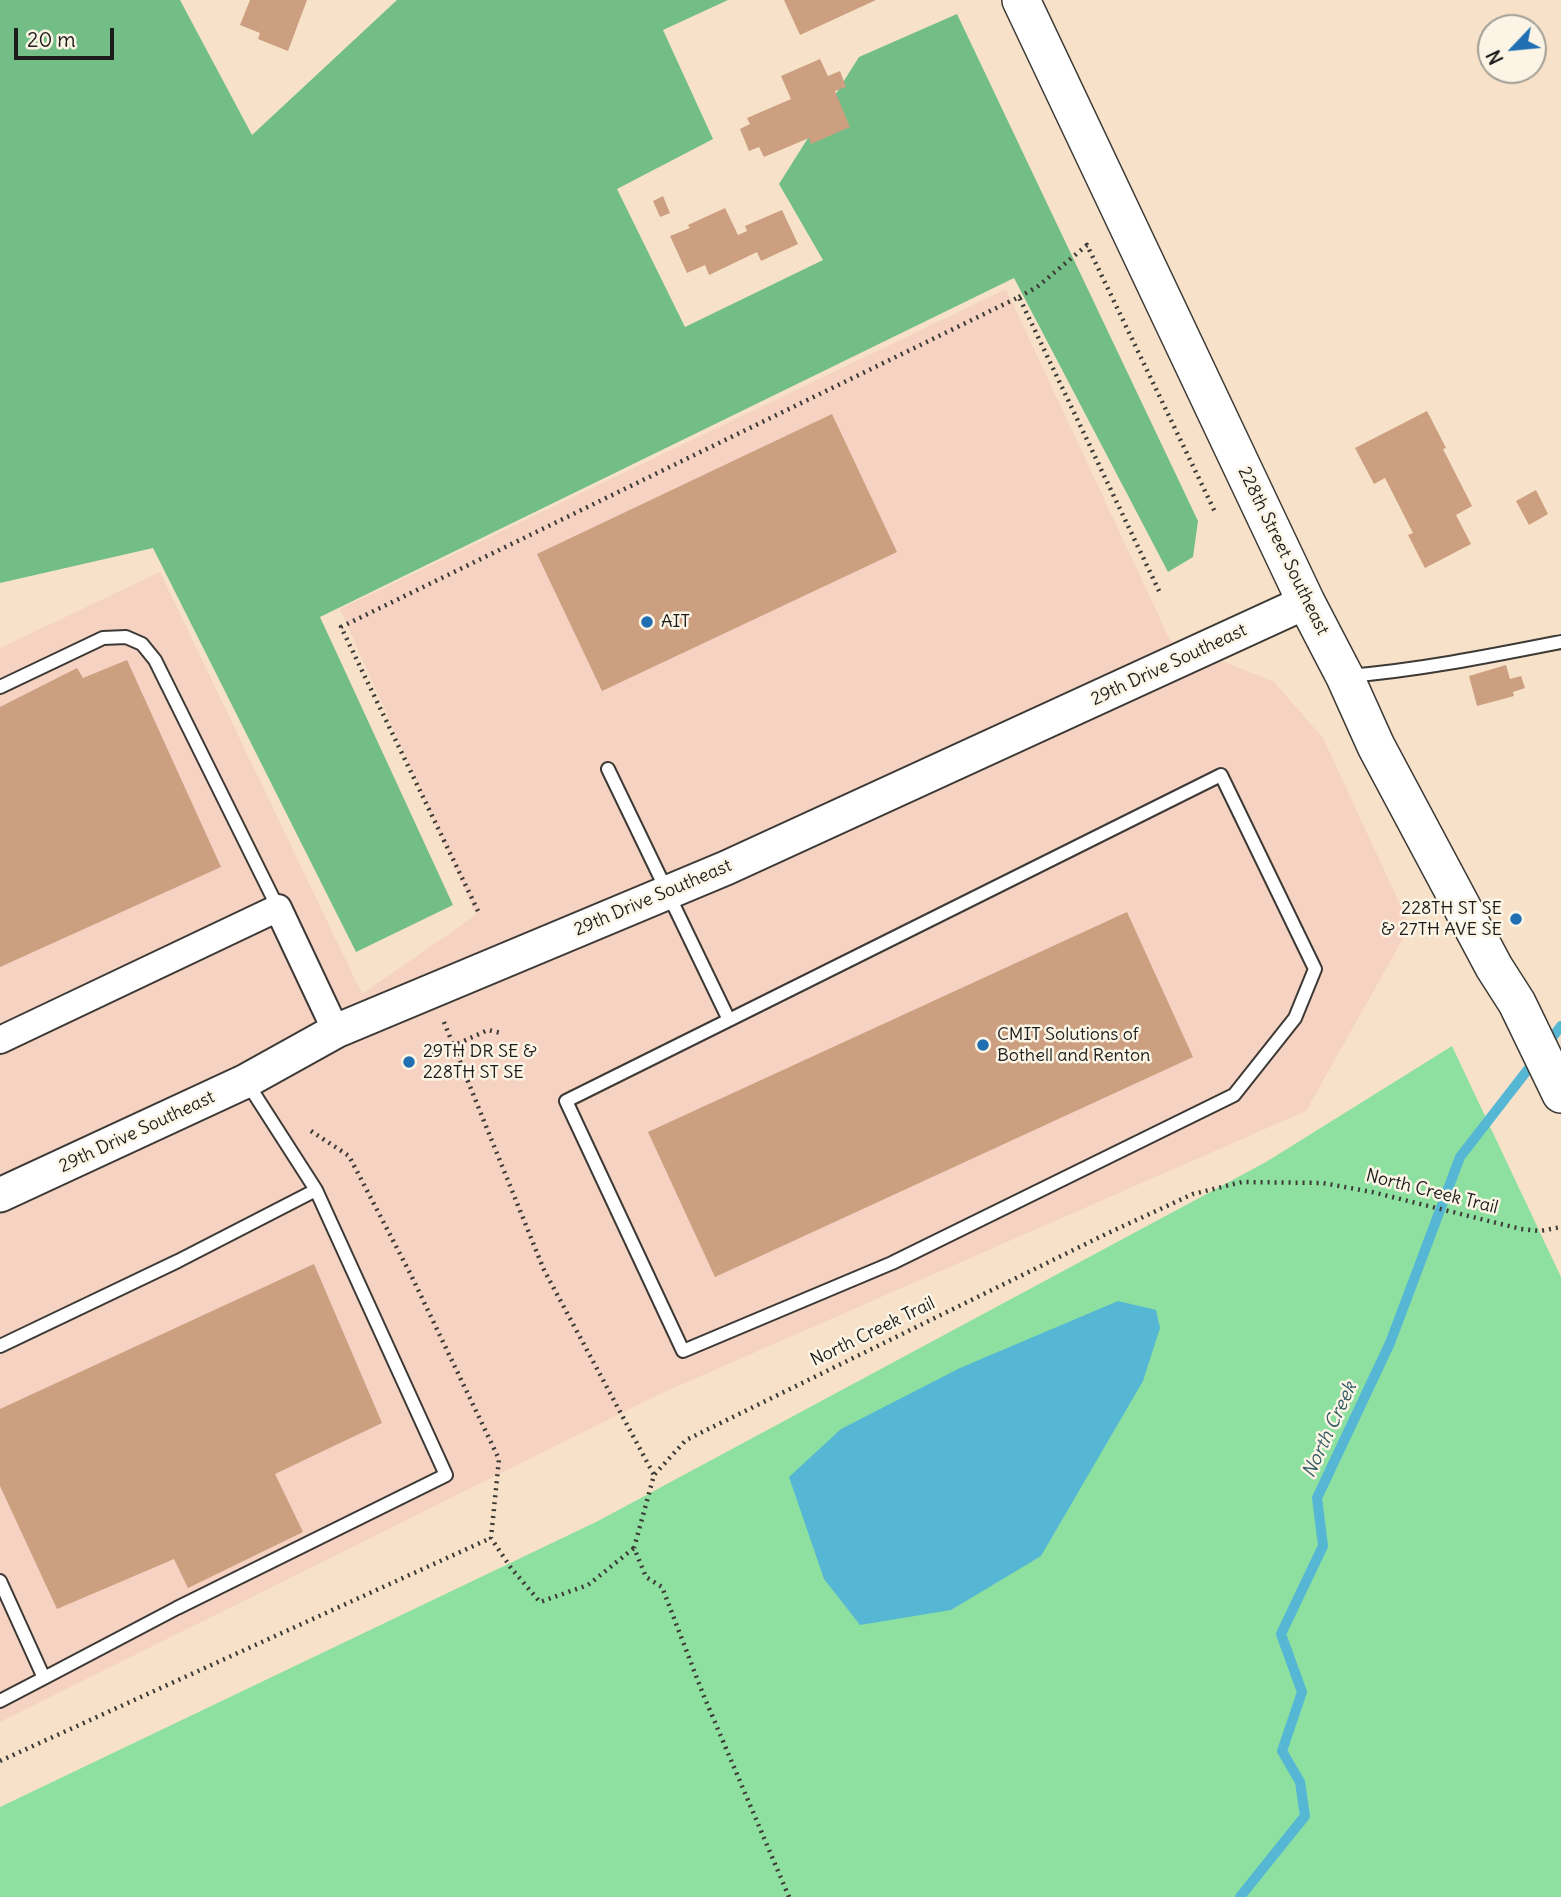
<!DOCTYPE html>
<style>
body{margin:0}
#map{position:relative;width:1561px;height:1897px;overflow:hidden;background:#f7e2c9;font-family:Delius,sans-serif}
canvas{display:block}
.north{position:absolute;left:1477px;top:14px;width:70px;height:70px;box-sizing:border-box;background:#fcf5e5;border:2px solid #a29e95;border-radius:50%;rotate:244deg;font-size:19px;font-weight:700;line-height:28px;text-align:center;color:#1c1c1c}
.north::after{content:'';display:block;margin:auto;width:24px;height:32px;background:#1f6fb2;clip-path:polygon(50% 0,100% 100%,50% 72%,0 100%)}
.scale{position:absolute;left:14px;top:28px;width:100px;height:32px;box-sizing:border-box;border:4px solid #1c1c1c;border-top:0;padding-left:9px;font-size:21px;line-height:24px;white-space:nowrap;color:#1c1c1c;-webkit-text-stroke:5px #fcf5e5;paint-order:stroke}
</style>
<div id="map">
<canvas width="1561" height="1897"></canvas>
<div class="north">N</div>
<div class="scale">20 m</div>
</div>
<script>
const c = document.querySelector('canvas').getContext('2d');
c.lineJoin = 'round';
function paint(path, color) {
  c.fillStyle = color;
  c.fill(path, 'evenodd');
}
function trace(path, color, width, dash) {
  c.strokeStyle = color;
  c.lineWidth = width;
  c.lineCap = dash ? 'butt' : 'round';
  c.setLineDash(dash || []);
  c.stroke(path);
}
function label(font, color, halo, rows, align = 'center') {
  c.font = font + ' Delius,sans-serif';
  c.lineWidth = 5;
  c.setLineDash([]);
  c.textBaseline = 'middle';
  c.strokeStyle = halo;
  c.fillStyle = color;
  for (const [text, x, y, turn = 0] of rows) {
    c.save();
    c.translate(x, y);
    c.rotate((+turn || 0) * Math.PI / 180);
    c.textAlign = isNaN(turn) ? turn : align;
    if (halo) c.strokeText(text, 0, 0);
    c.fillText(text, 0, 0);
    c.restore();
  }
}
const built = new Path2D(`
 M1006,289L1170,640L1274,682L1323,738L1410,926L1306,1111L662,1393L0,1722V648L160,572L362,994L476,915L340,609Z`);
const green = new Path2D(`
 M1452,1046L1561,1277V1897H0V1807L598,1521L1266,1162Z`);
const forest = new Path2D(`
 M0,0H180L252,135L397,0H728L663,30L713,139L617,189L685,327L823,260L779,184L859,57L957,14L1198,521L1193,557L1168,572L1014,278L320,617L453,905L356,952L153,548L0,583Z`);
const water = new Path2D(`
 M1118,1301L1156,1310L1160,1328L1143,1381L1041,1556L951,1610L860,1625L824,1579L789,1477L841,1429L960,1368Z`);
const stream = new Path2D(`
 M1545,1047L1561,1026
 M1240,1897L1305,1816L1300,1782L1282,1751L1302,1692L1281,1634L1323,1546L1317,1498L1390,1343L1460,1157L1536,1059`);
const building = new Path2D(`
 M250,0H307L288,51L258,39L260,33L240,25Z
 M784,0H876L800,35Z
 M820,59L828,76L840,71L846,87L835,91L850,127L811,144L809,138L764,157L759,147L749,151L740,129L750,124L747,118L791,99L781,76Z
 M663,196L670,213L660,217L653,201Z
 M725,208L738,235L747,231L745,226L782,210L798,244L761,261L757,252L709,275L705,265L687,273L670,236L690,228L688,225Z
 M1427,411L1446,448L1443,449L1472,506L1456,515L1471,544L1425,568L1408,535L1413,533L1385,478L1374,484L1355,448Z
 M832,414L897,552L602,691L537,554Z
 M1536,490L1548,514L1529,525L1516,501Z
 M127,660L221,867L0,967V707L77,668L83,678Z
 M1506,665L1510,679L1521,676L1525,688L1513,692L1514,696L1477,706L1469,676Z
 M1127,912L1193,1057L715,1277L648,1132Z
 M314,1264L382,1423L275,1474L303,1532L188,1588L174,1559L57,1609L0,1486V1409Z`);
const path = new Path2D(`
 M1019,297L1037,287L1087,245L1215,512
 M478,911L341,627L1019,297L1160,593
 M444,1022L544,1270L654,1475
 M426,1058L488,1030L501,1033
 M311,1131L349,1156L411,1275L499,1459L491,1538L511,1568L540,1602L588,1585L634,1548
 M0,1761L491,1538
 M789,1897L703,1694L662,1587L646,1577L634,1548L654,1475L686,1440L1106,1234L1193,1194L1242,1182L1323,1183L1372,1192L1521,1229L1540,1231L1561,1227`);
const service = new Path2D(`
 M1348,676C1420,670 1490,656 1561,642
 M0,687L103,638L126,637L142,644L155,660L278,908
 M608,769L729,1020L566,1101L683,1351L892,1263L1234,1095L1295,1018L1315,969L1221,775L729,1020
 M246,1081L316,1190
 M0,1346L178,1261L316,1190L446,1475L177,1608L44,1678
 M0,1581L44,1678L0,1701`);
const minor = new Path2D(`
 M0,1040L278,908L336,1031`);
const tertiary = new Path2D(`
 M0,1195L246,1081L336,1031L726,868L1306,602`);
const secondary = new Path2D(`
 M1021,0L1306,602L1345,677L1376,746L1494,967L1517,1003L1561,1094`);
const markers = [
 [647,622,7,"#1f6fb2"],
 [1516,919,7,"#1f6fb2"],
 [983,1045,7,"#1f6fb2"],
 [409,1062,7,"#1f6fb2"]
];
const streetNames = [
 ["228th Street Southeast",1283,551,64],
 ["29th Drive Southeast",1169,665,-25],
 ["29th Drive Southeast",653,898,-23],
 ["29th Drive Southeast",137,1132,-25],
 ["North Creek Trail",1432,1192,14],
 ["North Creek Trail",873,1332,-26]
];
const poiNames = [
 ["AIT",661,622],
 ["228TH ST SE",1502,909,"right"],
 ["& 27TH AVE SE",1502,930,"right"],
 ["CMIT Solutions of",997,1035],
 ["Bothell and Renton",997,1056],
 ["29TH DR SE &",423,1052],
 ["228TH ST SE",423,1073]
];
const waterNames = [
 ["North Creek",1330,1430,-65]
];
paint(built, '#f5d2c2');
paint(green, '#8de0a0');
paint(forest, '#72be86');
paint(water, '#56b7d4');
trace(stream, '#56b7d4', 10);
paint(building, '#cb9f7f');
trace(service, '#3d3a36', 16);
trace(minor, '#3d3a36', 30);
trace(tertiary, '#3d3a36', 37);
trace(secondary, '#3d3a36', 40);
trace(path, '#3d3a36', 4.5, [2, 5]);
trace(service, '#fff', 12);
trace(minor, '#fff', 26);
trace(tertiary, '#fff', 33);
trace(secondary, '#fff', 37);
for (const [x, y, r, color] of markers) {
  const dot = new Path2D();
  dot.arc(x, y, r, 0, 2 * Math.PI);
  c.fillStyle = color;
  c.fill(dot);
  trace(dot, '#fcf5e5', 2.5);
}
label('18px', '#1c1c1c', '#fcf5e5', streetNames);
label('18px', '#1c1c1c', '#fcf5e5', poiNames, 'left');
label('italic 19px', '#335a66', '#fcf5e5', waterNames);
</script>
